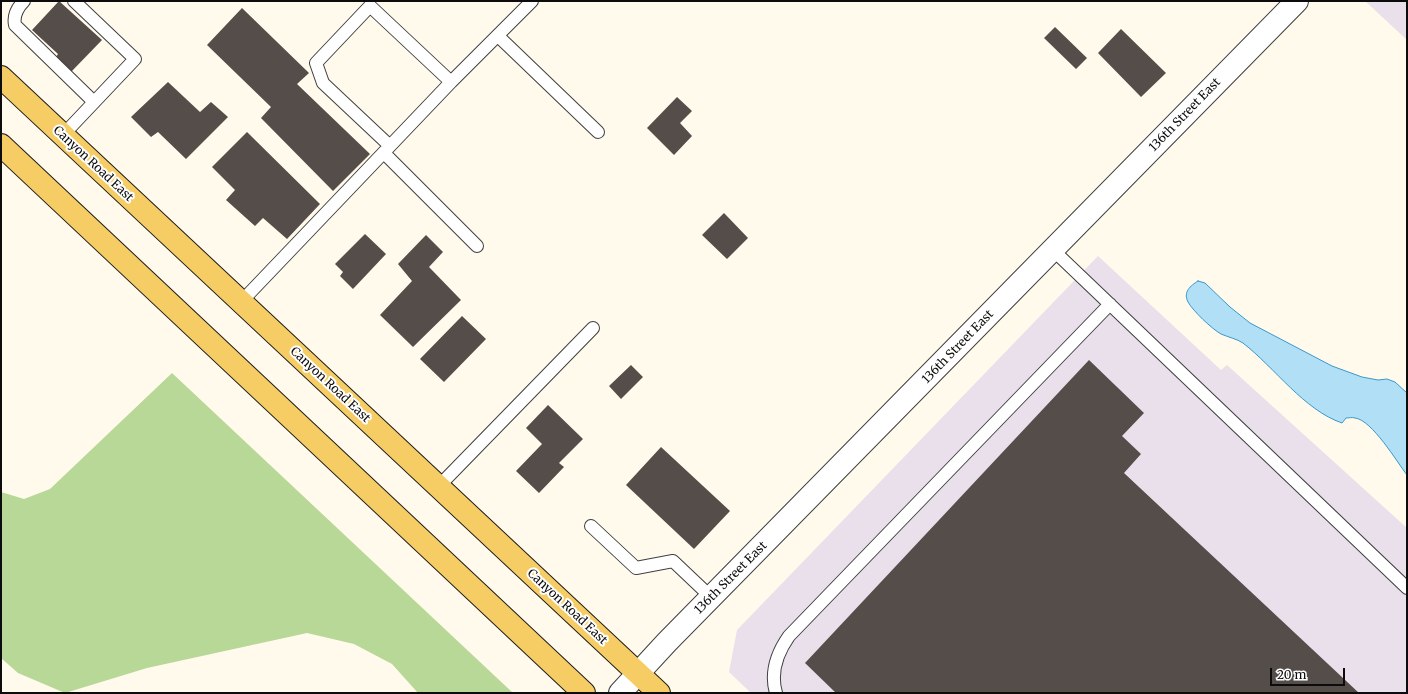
<!DOCTYPE html>
<style>
body{margin:0}
#map{position:relative;width:1408px;height:694px;overflow:hidden;background:#fffaeb;font-family:Merriweather,serif}
canvas{display:block}
.frame{position:absolute;inset:0;border:2px solid #0c0c0c;pointer-events:none}
.scale{position:absolute;left:1270px;top:668px;width:75px;height:18px;box-sizing:border-box;border:2px solid #0c0c0c;border-top:0;padding-left:5px;font-size:12px;line-height:14px;white-space:nowrap;color:#0c0c0c;-webkit-text-stroke:3px #fff;paint-order:stroke}
</style>
<div id="map">
<canvas width="1408" height="694"></canvas>
<div class="frame"></div>
<div class="scale">20 m</div>
</div>
<script>
const c = document.querySelector('canvas').getContext('2d');
c.lineJoin = 'round';
function paint(path, color) {
  c.fillStyle = color;
  c.fill(path, 'evenodd');
}
function trace(path, color, width, dash) {
  c.strokeStyle = color;
  c.lineWidth = width;
  c.lineCap = dash ? 'butt' : 'round';
  c.setLineDash(dash || []);
  c.stroke(path);
}
function label(font, color, halo, rows, align = 'center') {
  c.font = font + ' Merriweather,serif';
  c.lineWidth = 4;
  c.setLineDash([]);
  c.textBaseline = 'middle';
  c.strokeStyle = halo;
  c.fillStyle = color;
  for (const [text, x, y, turn = 0] of rows) {
    c.save();
    c.translate(x, y);
    c.rotate((+turn || 0) * Math.PI / 180);
    c.textAlign = isNaN(turn) ? turn : align;
    if (halo) c.strokeText(text, 0, 0);
    c.fillText(text, 0, 0);
    c.restore();
  }
}
const industrial = new Path2D(`
 M1365,1H1407V40Z
 M1098,256L1221,370L1227,365L1407,528V693H751L729,672L737,630Z`);
const forest = new Path2D(`
 M172,373L513,693H418L392,664L354,644L307,633L147,668L65,693L18,673L1,658V492L24,499L50,489Z`);
const water = new Path2D(`
 M1198,281L1205,283L1230,307L1250,323L1332,366L1362,377L1378,380L1387,379L1395,382L1407,393V475C1397,462 1372,420 1355,418C1352,417 1349,418 1346,418L1342,423C1304,410 1275,368 1243,343C1237,339 1228,337 1221,334C1212,329 1193,311 1188,302C1183,292 1190,286 1198,281Z`);
const building = new Path2D(`
 M59,1L102,40L71,72L56,57L58,54L32,30Z
 M242,8L309,73L297,84L370,154L333,191L261,118L271,107L207,45Z
 M1055,27L1087,58L1076,69L1044,38Z
 M1121,29L1166,73L1141,97L1098,53Z
 M168,82L200,112L211,102L228,117L186,159L158,132L151,137L131,117Z
 M677,97L692,111L680,123L692,136L674,155L647,128Z
 M247,132L320,204L287,239L263,218L255,226L226,200L235,190L212,167Z
 M724,213L748,238L727,259L702,235Z
 M365,234L386,254L353,289L340,276L343,272L335,264Z
 M426,235L443,252L429,267L461,300L413,347L380,315L412,281L398,264Z
 M462,316L486,339L444,382L420,359Z
 M1089,360L1144,413L1122,436L1141,454L1124,473L1359,693H836L805,663Z
 M631,365L643,377L621,399L609,386Z
 M548,405L583,439L559,463L564,467L539,493L516,471L542,444L526,428Z
 M661,447L730,511L694,549L626,485Z`);
const service = new Path2D(`
 M24,1C17,8 13,15 15,25L94,102
 M498,36L598,132
 M63,135L135,59L74,1
 M390,146L323,83L316,63L370,6L451,82
 M384,153L477,246
 M1053,250L1407,588
 M241,302L451,82L532,1
 M438,487L593,328
 M591,526L636,568L673,561L712,598
 M776,693C770,672 777,653 789,636L1110,304`);
const minor = new Path2D(`
 M620,693L667,642L1297,1`);
const primary = new Path2D(`
 M1,77L659,693
 M1,145L584,693`);
const streetNames = [
 ["136th Street East",1185,115,-46],
 ["Canyon Road East",93,164,43],
 ["136th Street East",958,347,-46],
 ["Canyon Road East",330,385,43],
 ["136th Street East",731,578,-45],
 ["Canyon Road East",567,607,43]
];
paint(industrial, '#e9e0eb');
paint(forest, '#b7d896');
paint(water, '#b1dff5');
trace(water, '#3997cb', 1);
paint(building, '#544d49');
trace(service, '#3f3f3f', 14);
trace(minor, '#3f3f3f', 24);
trace(primary, '#1d1d1d', 24);
trace(service, '#fff', 12);
trace(minor, '#fff', 22);
trace(primary, '#f6cc64', 22);
label('12px', '#0c0c0c', '#fff', streetNames);
</script>
